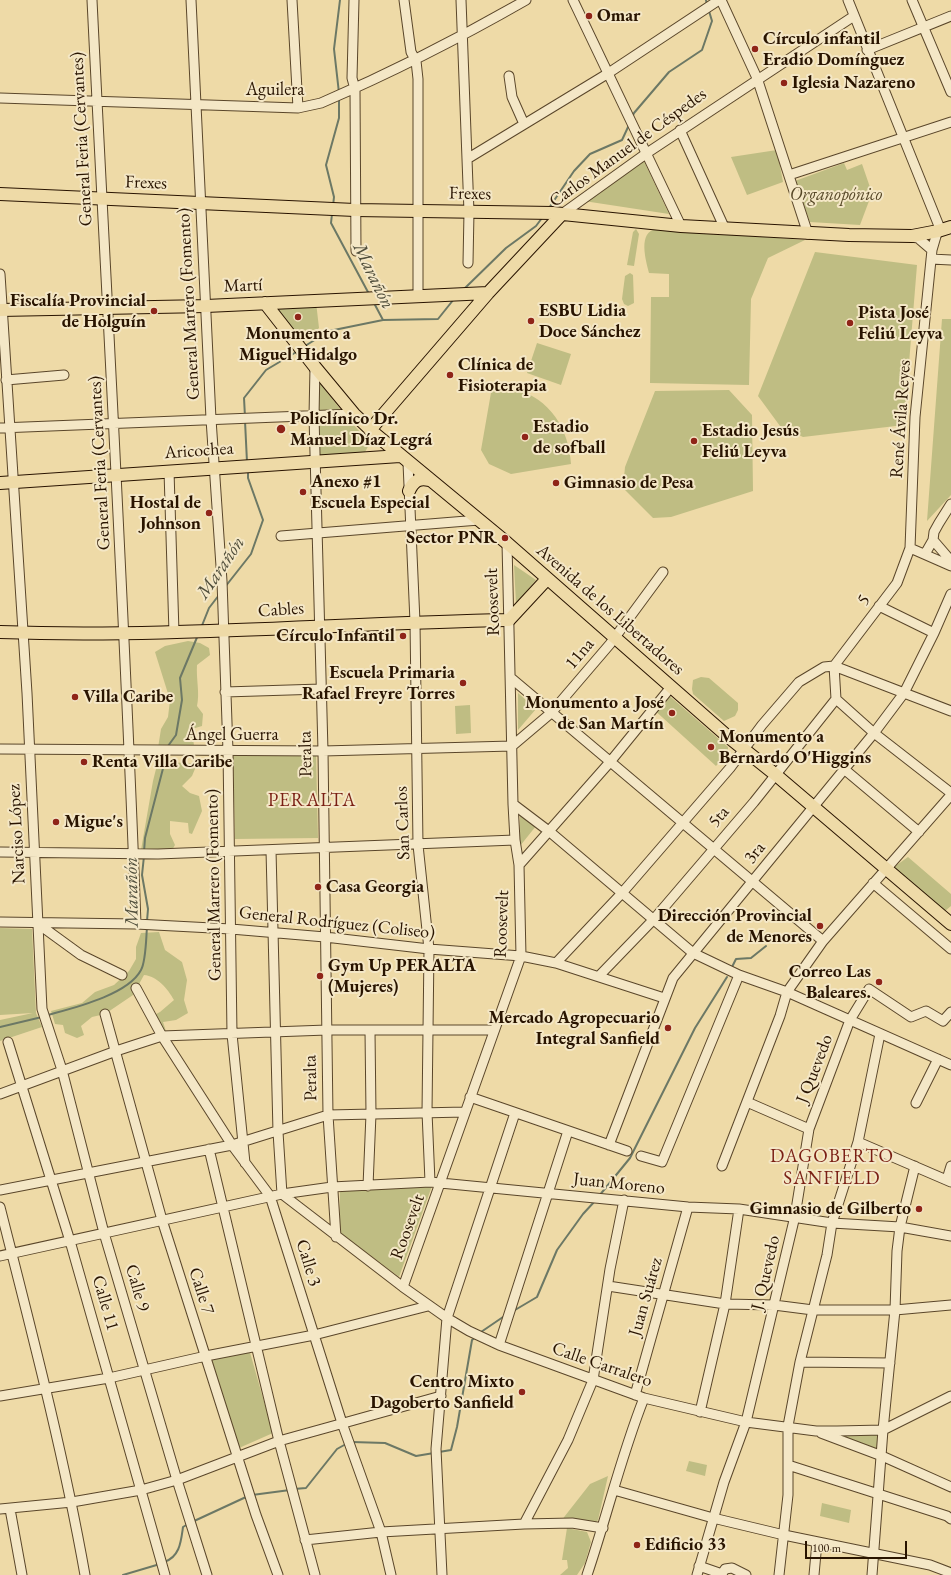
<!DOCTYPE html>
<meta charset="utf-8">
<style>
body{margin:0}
#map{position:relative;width:951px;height:1575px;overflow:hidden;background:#eedaa7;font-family:"EB Garamond",serif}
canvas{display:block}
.scale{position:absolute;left:805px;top:1541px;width:102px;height:18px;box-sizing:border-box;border:2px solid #291400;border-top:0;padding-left:5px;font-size:12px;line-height:14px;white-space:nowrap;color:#291400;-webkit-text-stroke:3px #f4e7c6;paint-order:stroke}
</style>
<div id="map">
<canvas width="951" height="1575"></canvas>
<div class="scale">100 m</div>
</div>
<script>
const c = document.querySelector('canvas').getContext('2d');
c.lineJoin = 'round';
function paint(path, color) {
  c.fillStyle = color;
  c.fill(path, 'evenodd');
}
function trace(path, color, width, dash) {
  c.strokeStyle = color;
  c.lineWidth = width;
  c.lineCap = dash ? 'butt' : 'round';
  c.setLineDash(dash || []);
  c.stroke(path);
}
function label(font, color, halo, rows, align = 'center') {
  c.font = font + ' "EB Garamond",serif';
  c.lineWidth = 4;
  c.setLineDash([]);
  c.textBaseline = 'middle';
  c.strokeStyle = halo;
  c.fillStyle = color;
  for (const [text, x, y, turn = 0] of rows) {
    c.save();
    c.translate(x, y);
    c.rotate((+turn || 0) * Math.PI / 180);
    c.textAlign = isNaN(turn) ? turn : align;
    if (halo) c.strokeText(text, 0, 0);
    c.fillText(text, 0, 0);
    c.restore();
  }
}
const green = new Path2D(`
 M777,150L783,182L747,195L731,157Z
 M643,159L669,214L584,201Z
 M844,163L847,170L862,164L872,193L860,225L810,222L795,181Z
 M636,229L639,234L634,266L627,265L633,232Z
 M657,229L805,240L768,258L751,299L749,385L650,383L651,297H669V274L649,273C646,261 637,231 657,229Z
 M815,252L917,265L904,425L803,437L780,426L758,396Z
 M630,273L633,275L634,303L628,306L624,304L622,299L625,276Z
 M316,302L319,328L303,343L273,306Z
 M942,319H951V495L927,521Z
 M537,343L571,354L561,385L527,373Z
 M318,381L341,410L317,411Z
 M492,387C499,388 507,387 514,389C550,398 569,429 571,464L511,474L489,464L481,450Z
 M729,390L752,415L753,491L671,517L653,518L623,488L625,467L655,391Z
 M319,423H352L370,443L365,452L320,456Z
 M514,565L536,580L516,604Z
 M188,641L200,643L209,648L210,655L197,665C196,679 200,693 197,706L203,714L202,726L192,729L194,746L158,748L161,729L168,717L170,700L155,652L165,646Z
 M701,677L709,678L738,703V710L735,716L724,721L693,694L692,689L693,680Z
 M665,692L728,747V752L716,766L652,708Z
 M518,693L536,709L518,730Z
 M470,705L471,733L456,734L455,706Z
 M316,753L318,838L235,839L233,755Z
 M158,761L197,764L192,776L182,786L190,793L199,796L202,811L192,834L189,833L188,823L170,821V834L175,845L172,850H141L153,781Z
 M520,812L536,826L520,846Z
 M908,857L951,894V906L945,911L894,867Z
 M0,928L32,929L36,1013L42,1027L0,1041V1020L33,1013L0,1015Z
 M159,932L165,950L182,962L187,980L184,1000L188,1013L176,1020L163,1022L166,1031H155L148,1018L160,1012L174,1000C168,989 157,976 144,975L133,995L105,1014L92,1017L81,1026L84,1035L77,1038L65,1033L63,1025L55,1024L51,1011L82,1003L95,992L114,985L129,971L136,959V947L141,933Z
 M432,1186L399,1277L339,1232L340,1191Z
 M249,1349L273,1433L239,1448L211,1357Z
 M883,1430L882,1456L816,1431Z
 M689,1461L707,1465L705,1476L686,1471Z
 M608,1476L598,1520L595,1523L561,1521L590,1484Z
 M822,1503L851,1510L849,1523L820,1516Z
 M567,1528L587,1532L591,1542L585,1563L577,1575H560L568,1568L567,1560H562Z`);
const stream = new Path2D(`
 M706,0L707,5
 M339,93L334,49L340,0
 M632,118L634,113L669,72L702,50L712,21L709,11
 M333,206L334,197L326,165L339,118V99
 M549,208L574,171L590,154L622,140L629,125
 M332,214L331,223L369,294
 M464,289L506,248L536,226L542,218
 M374,303L383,320
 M305,346L329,331L383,320L438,319L454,299
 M245,417L244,398L266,370L298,351
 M245,421L247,462
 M225,587L251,554L263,520L248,478V471
 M201,628L209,608L219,595
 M168,746L176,735L182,700L180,678L198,635
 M144,852L145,838L167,753
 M144,856L142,875L148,909L147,921
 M732,967L736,959L751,958L766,946
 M48,1015C73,1008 128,995 141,970C146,961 146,939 147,927
 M0,1027L42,1017
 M599,1196L630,1158L695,1028L727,977
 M515,1310L537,1297L557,1250L583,1214L595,1201
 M481,1332L503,1317
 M352,1442L385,1443L416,1456L434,1453
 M439,1452L451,1450L457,1427L472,1340L476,1337
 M294,1489L306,1488L337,1449L346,1444
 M252,1495L290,1490
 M192,1522L246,1497
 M164,1562C180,1557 181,1541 183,1527L188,1524
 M123,1575L160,1564`);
const minor = new Path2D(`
 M92,0C107,308 125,616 136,924
 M191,0L211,419L222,581L228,751L232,1034L245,1163
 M292,0L298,108
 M354,0L352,78L355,89L356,251
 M404,0L411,52L416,61L418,79V297
 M461,0L469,212L468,263
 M573,0L681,226
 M721,0L757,78L808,234
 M912,0L951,92
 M867,50L951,16
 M509,76L512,97L524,124
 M0,98L298,108L321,103C393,72 458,39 526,0
 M680,130L725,229
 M467,159L607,74L719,0
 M789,175L951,122
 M562,214L647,153L854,16
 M911,237L918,238L932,250
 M931,259L951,260
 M0,274L27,693L42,1009L62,1070L104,1233L177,1480L207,1575
 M315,367L314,416L323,751L328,1115L336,1237
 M6,380L64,375
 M0,428L354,414
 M408,463L415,622L418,845L429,949L427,1112L430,1182
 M169,471L174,633
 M281,536L479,520
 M933,540L951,561
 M910,548L951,566
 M925,554L933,540L934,532L939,523L951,504
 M879,606L934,633
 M834,666L897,583L910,548L915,417L932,250L939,226L848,0
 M511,678L823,941
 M225,692L321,689
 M836,699L874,733L951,793
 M512,746L551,713L610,644L663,572
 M0,749L323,751L512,746
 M844,769L919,832
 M513,804L550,832L693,953L739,975L787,992L951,1065
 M271,850L278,1132L282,1194
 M0,852L158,854L515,840
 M519,865L610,762L671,687
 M873,883L951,949
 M0,922L136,924L231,929L325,937L429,949L521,956L556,963L664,998
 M37,923L81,955L122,975
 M556,963L622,893L730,768L762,725L799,682L824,667L834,666L951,711
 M599,976L654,919L754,802L836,699L834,666
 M136,988L162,1036L232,1145L270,1196L342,1423L381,1532L391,1575
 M105,1014L162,1220L256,1515L278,1575
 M8,1042L70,1241L165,1575
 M0,1094L116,1051L162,1036L327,1030H494
 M470,1097L627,1151
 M747,1102L809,1129
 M916,1103L938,1059
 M858,1142L951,1182
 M609,1145L673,978L874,733L904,693L934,633L951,594
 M209,1149L279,1441L315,1575
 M641,1156L662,1162L739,975
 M722,1166L780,1016L787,992L823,941L951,795
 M947,1179L951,1166
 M368,1186L371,1114L370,1031
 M0,1190L232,1145L328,1115L465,1112
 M282,1194L403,1287L447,1318L469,1331L499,1345L644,1398L746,1422L816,1431H837L883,1430L951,1396
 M0,1207C31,1329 63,1451 85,1575
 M0,1256L282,1194L332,1187L430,1182L688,1207L739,1209L832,1223L900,1227L951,1236
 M608,1286L725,1304L774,1305L813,1310H895L951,1305
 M403,1287L521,956L519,865L515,840L513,804L507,543
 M499,1345L568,1131
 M800,1362L890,1363
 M635,1395L688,1207
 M0,1396L109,1378L206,1356L314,1335L428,1306
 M700,1412L725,1304L739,1209
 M821,1433L882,1456L951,1487
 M788,1465L947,1516L951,1519
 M614,1490L713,1518L784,1535L930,1565L951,1573
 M0,1509L72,1502L141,1490L177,1480L279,1441L441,1396
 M10,1509L22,1575
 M524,1524L568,1440L593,1380L610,1269L624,1200
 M305,1540L381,1532L524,1524L572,1523L603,1528
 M699,1566L722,1574L725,1569L732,1568L746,1575
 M442,1575L436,1449L447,1318L515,1113
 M587,1575C607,1516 621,1456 644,1398
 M697,1575L724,1482L746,1422L795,1216L809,1129L850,1020L869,989L911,1017L926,1011L943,1021L951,1012
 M779,1575L788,1495V1426L800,1362L827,1255L832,1223L858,1142L880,1034
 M814,1575L817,1542
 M872,1575L883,1430L895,1310L897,1251L900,1227L915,1166`);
const major = new Path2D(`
 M0,194L355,210L553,213L681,226L849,235L912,236L938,231L951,227
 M265,303L315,367L354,414L375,434L507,543L726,735L776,775L951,924
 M0,310L206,306L488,293
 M370,430L488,293L562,214
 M0,483L400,456
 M409,491C413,482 419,477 429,480
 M0,632C170,638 339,623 509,620L547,579`);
const markers = [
 [589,16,4,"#8f2418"],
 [755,49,4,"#8f2418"],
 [784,83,4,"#8f2418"],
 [154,311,4,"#8f2418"],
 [298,317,4,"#8f2418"],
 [531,321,4,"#8f2418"],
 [850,323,4,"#8f2418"],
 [450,375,4,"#8f2418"],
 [281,429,5,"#8f2418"],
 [525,437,4,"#8f2418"],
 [694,441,4,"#8f2418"],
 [556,483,4,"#8f2418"],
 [303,492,4,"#8f2418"],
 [209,513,4,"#8f2418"],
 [505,538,4,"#8f2418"],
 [403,636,4,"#8f2418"],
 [463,683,4,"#8f2418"],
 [75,697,4,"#8f2418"],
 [672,713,4,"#8f2418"],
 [711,747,4,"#8f2418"],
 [84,762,4,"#8f2418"],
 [56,822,4,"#8f2418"],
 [318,887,4,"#8f2418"],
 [820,926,4,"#8f2418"],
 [320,976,4,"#8f2418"],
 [879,982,4,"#8f2418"],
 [668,1028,4,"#8f2418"],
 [919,1209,4,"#8f2418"],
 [522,1392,4,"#8f2418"],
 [637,1545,4,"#8f2418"]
];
const poiNames = [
 ["Omar",597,16],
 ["Círculo infantil",763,39],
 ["Eradio Domínguez",763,60],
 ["Iglesia Nazareno",792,83],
 ["Fiscalía Provincial",146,301,"right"],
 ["de Holguín",146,322,"right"],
 ["ESBU Lidia",539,311],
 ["Doce Sánchez",539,332],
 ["Pista José",858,313],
 ["Feliú Leyva",858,334],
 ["Monumento a",298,334,"center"],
 ["Miguel Hidalgo",298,355,"center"],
 ["Clínica de",458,365],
 ["Fisioterapia",458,386],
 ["Policlínico Dr.",290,419],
 ["Manuel Díaz Legrá",290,440],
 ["Estadio",533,427],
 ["de sofball",533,448],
 ["Estadio Jesús",702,431],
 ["Feliú Leyva",702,452],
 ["Anexo #1",311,482],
 ["Escuela Especial",311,503],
 ["Gimnasio de Pesa",564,483],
 ["Hostal de",201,503,"right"],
 ["Johnson",201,524,"right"],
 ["Sector PNR",497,538,"right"],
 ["Círculo Infantil",395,636,"right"],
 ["Escuela Primaria",455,673,"right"],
 ["Rafael Freyre Torres",455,694,"right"],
 ["Villa Caribe",83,697],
 ["Monumento a José",664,703,"right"],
 ["de San Martín",664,724,"right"],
 ["Monumento a",719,737],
 ["Bernardo O'Higgins",719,758],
 ["Renta Villa Caribe",92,762],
 ["Migue's",64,822],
 ["Casa Georgia",326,887],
 ["Dirección Provincial",812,916,"right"],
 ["de Menores",812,937,"right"],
 ["Gym Up PERALTA",328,966],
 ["(Mujeres)",328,987],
 ["Correo Las",871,972,"right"],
 ["Baleares.",871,993,"right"],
 ["Mercado Agropecuario",660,1018,"right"],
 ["Integral Sanfield",660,1039,"right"],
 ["Gimnasio de Gilberto",911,1209,"right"],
 ["Centro Mixto",514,1382,"right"],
 ["Dagoberto Sanfield",514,1403,"right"],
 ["Edificio 33",645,1545]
];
const streetNames = [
 ["Aguilera",275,90],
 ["General Feria (Cervantes)",82,139,-93],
 ["Carlos Manuel de Céspedes",628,148,-36],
 ["Frexes",146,183,2],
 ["Frexes",470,194,1],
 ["Martí",243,286,-2],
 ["General Marrero (Fomento)",189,304,-93],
 ["René Ávila Reyes",901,419,-86],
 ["Aricochea",199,451,-4],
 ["General Feria (Cervantes)",100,463,-93],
 ["5",864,600,-53],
 ["Roosevelt",493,602,-92],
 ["Cables",281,610,-4],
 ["Avenida de los Libertadores",610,610,41],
 ["11na",580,654,-50],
 ["Ángel Guerra",232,735],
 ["Peralta",306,754,-91],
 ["5ta",719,817,-49],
 ["San Carlos",403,823,-92],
 ["Narciso López",17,834,-93],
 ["3ra",755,853,-51],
 ["General Marrero (Fomento)",214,885,-91],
 ["General Rodríguez (Coliseo)",337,923,6],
 ["Roosevelt",502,924,-88],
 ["J Quevedo",815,1069,-69],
 ["Peralta",311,1078,-91],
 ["Juan Moreno",619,1184,6],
 ["Roosevelt",408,1227,-70],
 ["Calle 3",308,1263,73],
 ["J. Quevedo",766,1273,-77],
 ["Calle 9",137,1288,74],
 ["Calle 7",201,1291,72],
 ["Juan Suárez",646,1297,-74],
 ["Calle 11",105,1303,74],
 ["Calle Carralero",602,1365,19]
];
const parkNames = [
 ["Organopónico",836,195]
];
const waterNames = [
 ["Marañón",373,276,64],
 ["Marañón",221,568,-56],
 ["Marañón",132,892,-91]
];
const neighbourhoodNames = [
 ["PERALTA",312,801],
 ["DAGOBERTO",832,1157],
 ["SANFIELD",832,1179]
];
paint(green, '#bfbd83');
trace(stream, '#6c7865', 2);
trace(minor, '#5a462a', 11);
trace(major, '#291400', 14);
trace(minor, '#f4e7c6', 9);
trace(major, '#eedaa7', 12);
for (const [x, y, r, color] of markers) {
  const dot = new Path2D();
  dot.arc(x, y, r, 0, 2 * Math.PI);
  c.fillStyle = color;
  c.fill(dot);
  trace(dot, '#f4e7c6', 1.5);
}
label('bold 18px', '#291400', '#f4e7c6', poiNames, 'left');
label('18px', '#291400', '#f4e7c6', streetNames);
label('italic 18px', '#564727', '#f4e7c6', parkNames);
label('italic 19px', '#504e3b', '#f4e7c6', waterNames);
c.letterSpacing = '1px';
label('19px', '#7a1f14', '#f4e7c6', neighbourhoodNames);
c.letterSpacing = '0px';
</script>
